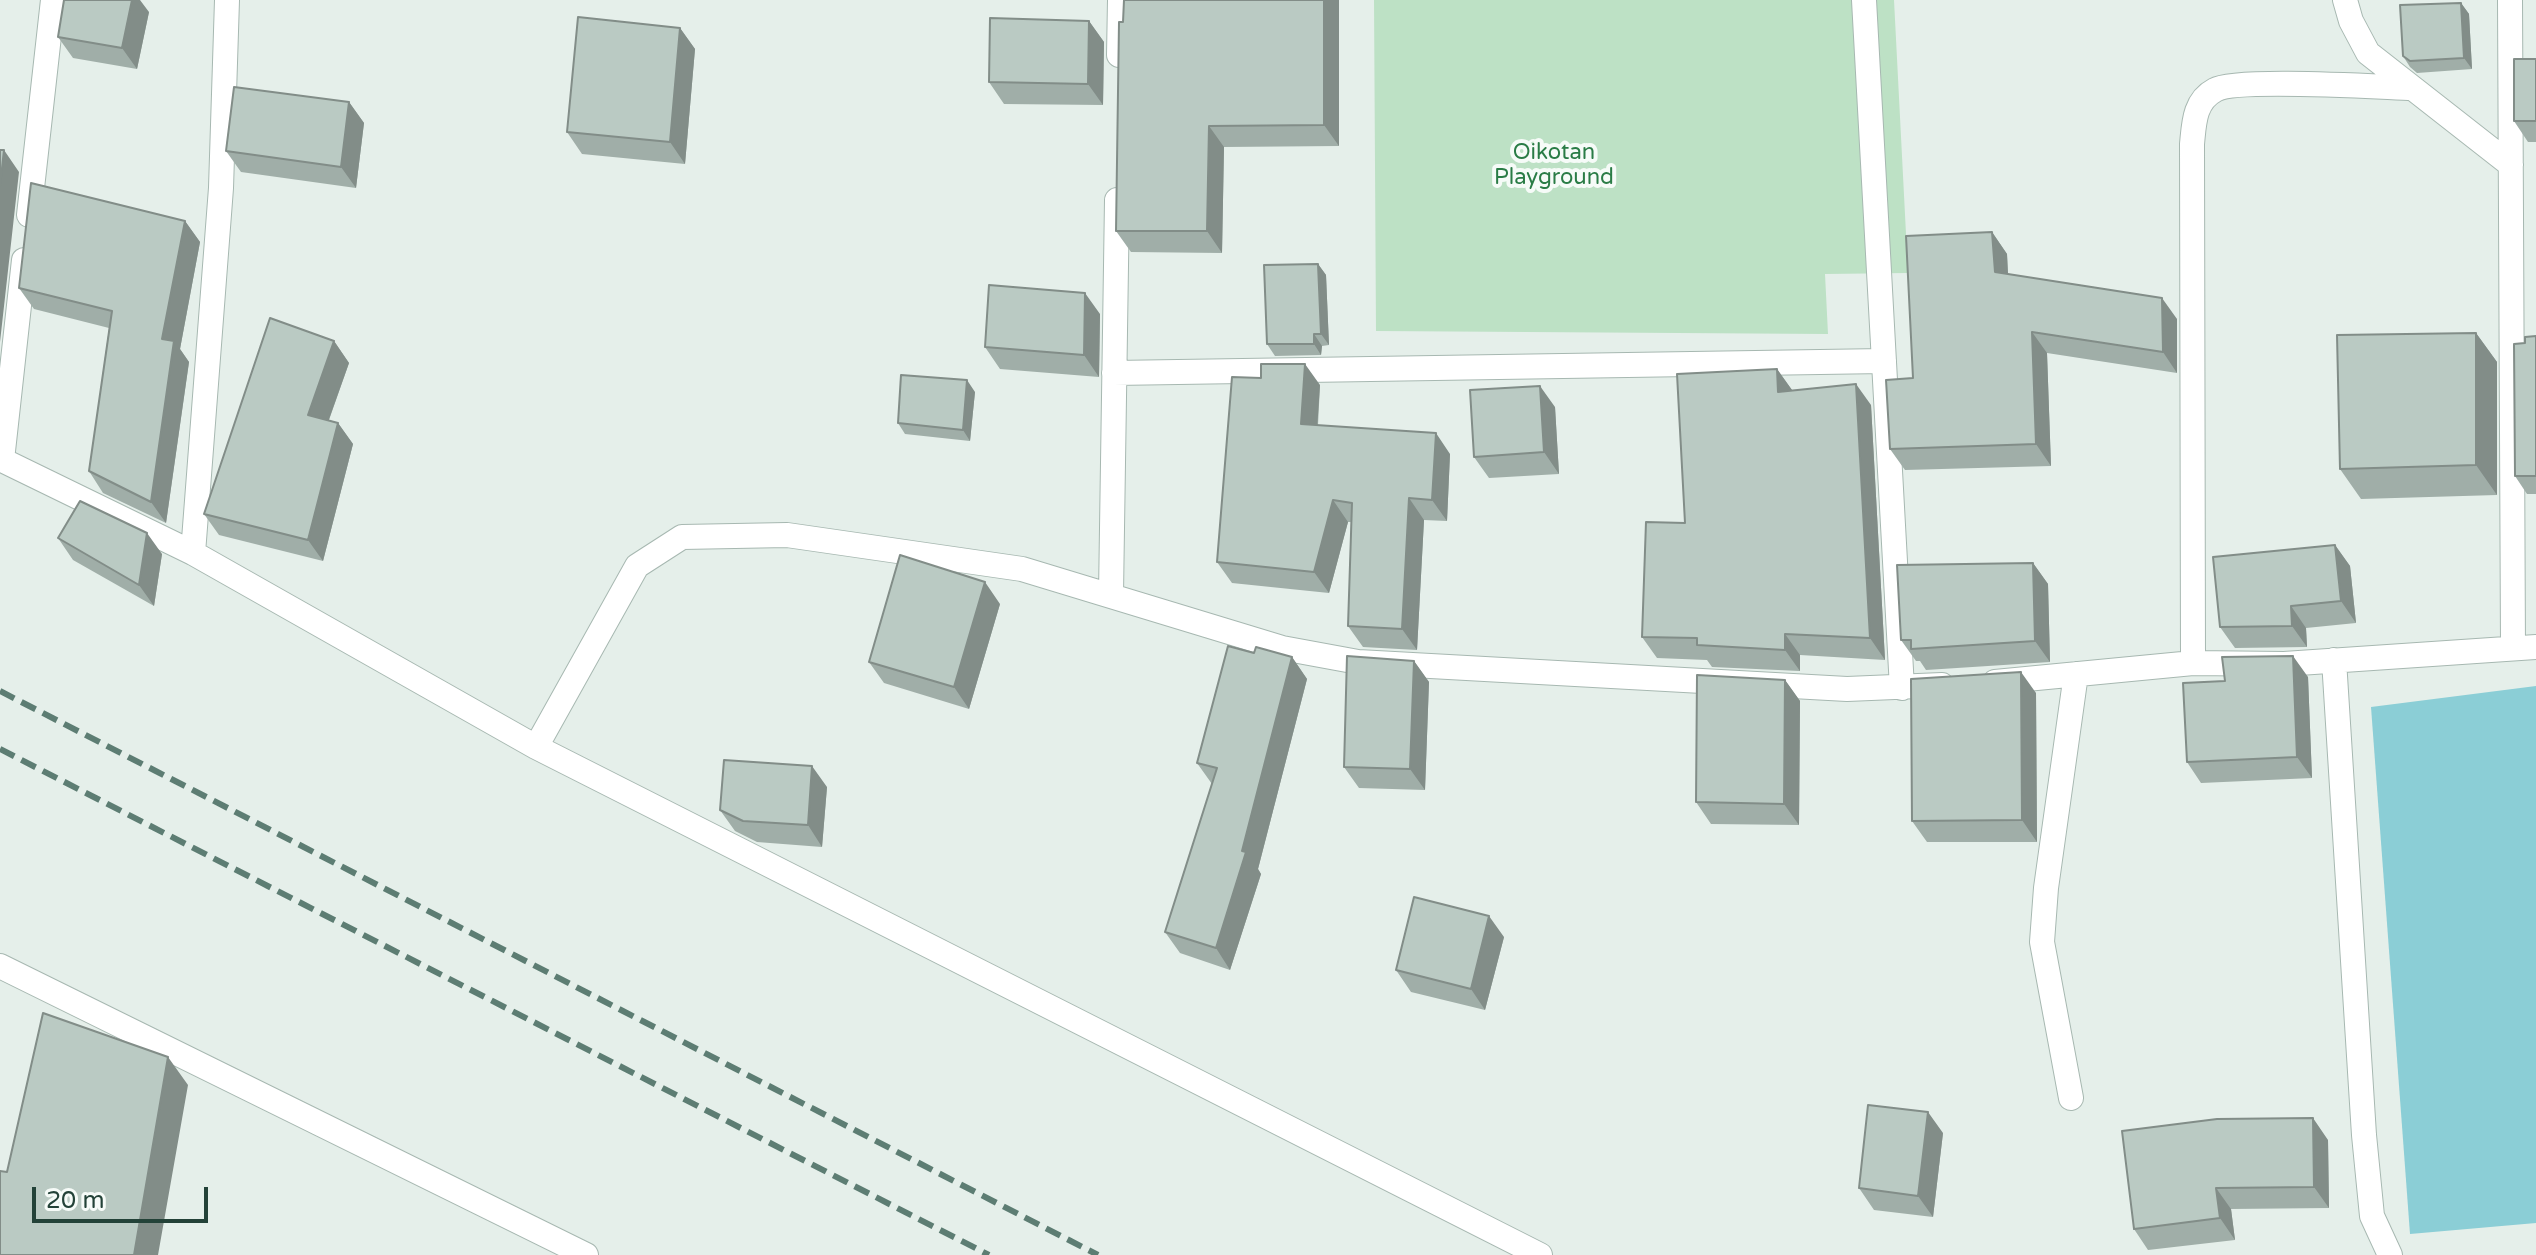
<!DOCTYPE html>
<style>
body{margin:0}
#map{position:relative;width:2536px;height:1255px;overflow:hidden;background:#e5efea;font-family:"Varela Round",sans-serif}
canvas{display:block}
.scale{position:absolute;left:32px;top:1187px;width:176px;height:36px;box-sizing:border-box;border:4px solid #234238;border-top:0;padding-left:10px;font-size:24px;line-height:28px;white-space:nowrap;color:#234238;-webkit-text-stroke:6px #f6fbf8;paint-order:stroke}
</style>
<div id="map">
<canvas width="2536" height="1255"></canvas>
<div class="scale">20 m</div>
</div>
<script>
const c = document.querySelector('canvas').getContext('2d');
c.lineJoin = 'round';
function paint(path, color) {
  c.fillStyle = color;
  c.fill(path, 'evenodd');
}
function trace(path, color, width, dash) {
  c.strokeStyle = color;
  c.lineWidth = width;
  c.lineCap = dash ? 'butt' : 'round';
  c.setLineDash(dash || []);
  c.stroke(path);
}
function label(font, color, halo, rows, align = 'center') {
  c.font = font + ' "Varela Round",sans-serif';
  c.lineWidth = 8;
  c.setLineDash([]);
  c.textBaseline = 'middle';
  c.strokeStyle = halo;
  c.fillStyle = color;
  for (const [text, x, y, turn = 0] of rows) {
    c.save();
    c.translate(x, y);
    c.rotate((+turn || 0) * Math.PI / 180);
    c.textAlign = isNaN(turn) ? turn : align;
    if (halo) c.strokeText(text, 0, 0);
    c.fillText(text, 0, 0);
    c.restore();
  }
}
const green = new Path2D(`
 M1374,0H1894L1908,273L1825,274L1828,334L1376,331Z`);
const water = new Path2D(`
 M2536,686V1223L2410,1234L2371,707Z`);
const minor = new Path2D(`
 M1864,0L1902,688
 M2345,0L2351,21L2368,53L2511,165
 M2510,0L2513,646
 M1119,55L1120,0
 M29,215L53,0
 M1114,373L1884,361
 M0,459L193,553L536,747L1540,1255
 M2,460L24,260
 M193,553L221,188L227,0
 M1111,594L1117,200
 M2334,660L2364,1135L2372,1216L2390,1255
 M2193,663L2192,144C2194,124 2194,101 2215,90C2236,78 2379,87 2412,88
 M1995,682L2193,663L2284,664L2536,647
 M536,747L637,566L682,537L787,535L1022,569L1282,648L1358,662L1847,689L1942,685
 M0,966L586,1255
 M2071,1098L2042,942L2046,888L2076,674`);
const rail = new Path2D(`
 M0,691L1098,1255
 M0,749L989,1255`);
const wall = new Path2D(`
 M1124,0H1339V146L1224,147L1222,253L1131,252L1116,231Z
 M2461,3L2469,14L2472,69L2417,73L2410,67L2403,56Z
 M149,12L137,69L73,58L58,37Z
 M1089,21L1104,42L1103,105L1004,104L989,82Z
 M680,28L695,49L685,164L582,154L567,132Z
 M2536,59V142H2528L2514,121Z
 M349,102L364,123L356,188L241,172L226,151Z
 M185,221L200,242L180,349L189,362L166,523L103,493L89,471L109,328L34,309L19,288Z
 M1992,232L2007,254L2008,275L2177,319V373L2047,353L2051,466L1905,470L1890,449L1913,378Z
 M1318,264L1326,275L1329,345L1322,346L1321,355L1275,356L1267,344Z
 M1100,314L1099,377L1000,369L985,347Z
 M2476,333L2497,362V495L2361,499L2340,469Z
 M2536,336V494H2527L2515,476L2525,343Z
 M334,341L349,363L329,420L338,423L353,444L323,561L219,535L204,514Z
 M1777,369L1792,390L1871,405L1885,660L1800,655V671L1712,667L1707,660L1657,658L1642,637L1685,523Z
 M1320,385L1318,425L1450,454L1447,521L1424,520L1417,650L1363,647L1348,626L1351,522H1348L1329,593L1232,583L1217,562Z
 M975,392L970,441L905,434L898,423Z
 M1555,407L1559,474L1489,478L1474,457Z
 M58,538L162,554L154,606L73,560Z
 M2335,545L2350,566L2356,623L2306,628L2307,647L2235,648L2220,627Z
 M2033,563L2048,584L2050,662L1926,670L1920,661H1916L1901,640Z
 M1000,604L969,709L884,683L869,662Z
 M1254,653L1292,657L1307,679L1258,869L1261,874L1230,970L1180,953L1165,932L1212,784L1197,763Z
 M1414,661L1429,682L1425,790L1359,788L1344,767Z
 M2308,677L2312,778L2201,783L2187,762L2225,681Z
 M1785,680L1800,701L1799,825L1711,824L1696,802Z
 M2036,693L2037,842H1927L1912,821Z
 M827,787L822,847L757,842L735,831L720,810Z
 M1504,937L1485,1010L1411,992L1396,970Z
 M2122,1131L2328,1140L2329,1208L2231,1209L2235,1240L2148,1250L2134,1229Z
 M1943,1133L1933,1217L1874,1210L1859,1188Z`);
const shadedWall = new Path2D(`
 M132,0H140L149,12L137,69L122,48Z
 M1324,0H1339V146L1324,125Z
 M2461,3L2469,14L2472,69L2464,58Z
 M1089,21L1104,42L1103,105L1088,84Z
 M680,28L695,49L685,164L670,142Z
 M349,102L364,123L356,188L341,167Z
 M1209,126L1224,147L1222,253L1207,231Z
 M4,150L19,172L0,342V186Z
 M185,221L200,242L180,349L189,362L166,523L151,502L162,339Z
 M1992,232L2007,254L2009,294L1995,272Z
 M1318,264L1326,275L1329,345L1321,334Z
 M1085,293L1100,314L1099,377L1084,355Z
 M2162,298L2177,319V373L2163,352Z
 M2032,332L2047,353L2051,466L2036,444Z
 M2476,333L2497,362V495L2476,465Z
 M1314,334L1322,346L1321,355L1314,344Z
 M334,341L349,363L323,436L308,415Z
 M1305,364L1320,385L1316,445L1301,424Z
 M1777,369L1792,390L1778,392Z
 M967,380L975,392L970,441L963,430Z
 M1856,384L1871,405L1885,660L1870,638Z
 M1540,386L1555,407L1559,474L1544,452Z
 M338,423L353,444L323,561L308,540Z
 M1436,433L1450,454L1447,521L1432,500Z
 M1409,498L1424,520L1417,650L1402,629Z
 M1333,500L1348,522L1329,593L1314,572Z
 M147,533L162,554L154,606L139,585Z
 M2335,545L2350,566L2356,623L2341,601Z
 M2033,563L2048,584L2050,662L2035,641Z
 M985,582L1000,604L969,709L954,687Z
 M2291,606L2306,628L2307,647L2292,626Z
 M1785,634L1800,655V671L1785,650Z
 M2293,656L2308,677L2312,778L2297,757Z
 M1292,657L1307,679L1258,869L1261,874L1230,970L1216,948Z
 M1414,661L1429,682L1425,790L1410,769Z
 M2021,672L2036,693L2037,842L2022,820Z
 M1785,680L1800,701L1799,825L1784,804Z
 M812,766L827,787L822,847L808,825Z
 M1489,916L1504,937L1485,1010L1471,989Z
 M168,1057L188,1085L158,1255H134Z
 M1928,1112L1943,1133L1933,1217L1918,1196Z
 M2313,1118L2328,1140L2329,1208L2314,1187Z
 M2216,1188L2231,1209L2235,1240L2220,1218Z`);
const building = new Path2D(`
 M64,0H132L122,48L58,37Z
 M1124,0H1324V125L1209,126L1207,231H1116L1119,22H1123Z
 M2461,3L2464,58L2410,61L2403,56L2400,5Z
 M578,17L680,28L670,142L567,132Z
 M990,18L1089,21L1088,84L989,82Z
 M2514,59H2536V121H2514Z
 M234,87L349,102L341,167L226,151Z
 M0,150H4L0,186Z
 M31,183L185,221L162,339L174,341L151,502L89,471L112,311L19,288Z
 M1992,232L1995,272L2162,298L2163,352L2032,332L2036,444L1890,449L1886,380L1913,378L1906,236Z
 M1318,264L1321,334H1314V344H1267L1264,265Z
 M989,285L1085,293L1084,355L985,347Z
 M270,318L334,341L308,415L338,423L308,540L204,514Z
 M2476,333V465L2340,469L2337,335Z
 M2536,336V476H2515L2514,344L2525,343V337Z
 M1261,364H1305L1301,424L1436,433L1432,500L1409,498L1402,629L1348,626L1352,503L1333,500L1314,572L1217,562L1232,377L1261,378Z
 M1777,369L1778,392L1856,384L1870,638L1785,634V650L1697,645V638L1642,637L1646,522L1685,523L1677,374Z
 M901,375L967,380L963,430L898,423Z
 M1540,386L1544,452L1474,457L1470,390Z
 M80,501L147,533L139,585L58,538Z
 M2335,545L2341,601L2291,606L2292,626L2220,627L2213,557Z
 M900,555L985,582L954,687L869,662Z
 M2033,563L2035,641L1911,649V640H1901L1897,565Z
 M1228,646L1254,653L1256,647L1292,657L1242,851L1246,852L1216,948L1165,932L1217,768L1197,763Z
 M1347,656L1414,661L1410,769L1344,767Z
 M2293,656L2297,757L2187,762L2183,683L2225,681L2222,657Z
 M2021,672L2022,820L1912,821L1911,679Z
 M1697,675L1785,680L1784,804L1696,802Z
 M724,760L812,766L808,825L743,821L720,810Z
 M1414,897L1489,916L1471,989L1396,970Z
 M43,1013L168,1057L134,1255H0V1171L7,1172Z
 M1868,1105L1928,1112L1918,1196L1859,1188Z
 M2313,1118L2314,1187L2216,1188L2220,1218L2134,1229L2122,1131L2217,1119Z`);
const parkNames = [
 ["Oikotan",1554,153],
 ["Playground",1554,178]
];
paint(green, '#bde1c5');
paint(water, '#8bced6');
trace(minor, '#a7b8b1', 26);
trace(minor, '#fff', 24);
trace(rail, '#5d7d73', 6, [16, 8]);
paint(wall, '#a0aea8');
paint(shadedWall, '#828d88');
paint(building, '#bacac3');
trace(building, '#828d88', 2);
label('22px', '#2a7c46', '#f6fbf8', parkNames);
</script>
